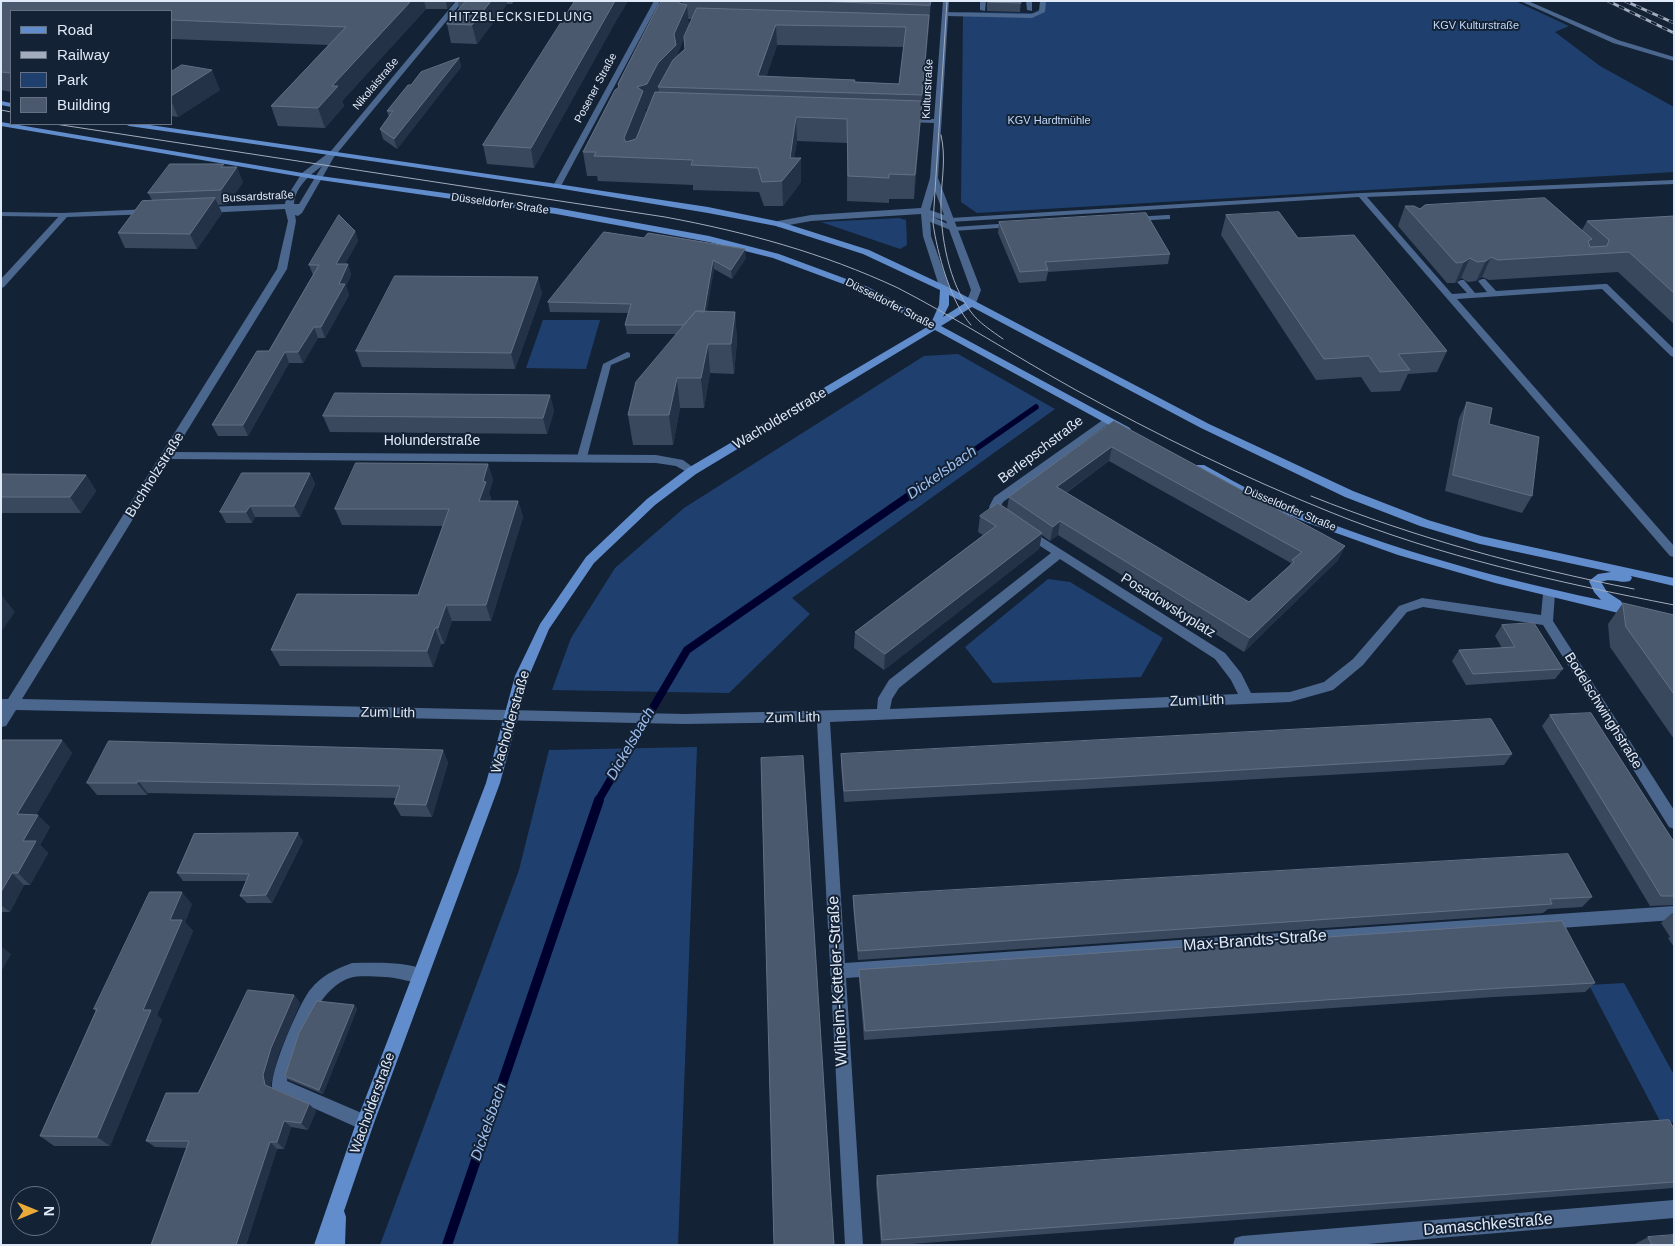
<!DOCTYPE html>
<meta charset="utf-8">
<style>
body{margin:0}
#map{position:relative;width:1675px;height:1246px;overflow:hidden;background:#142236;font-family:Arial,sans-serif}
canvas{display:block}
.frame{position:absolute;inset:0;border:2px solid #e0e9f7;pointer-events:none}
.legend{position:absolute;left:10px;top:10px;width:162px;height:115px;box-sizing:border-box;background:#142236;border:1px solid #667283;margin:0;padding:6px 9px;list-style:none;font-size:15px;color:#e0e9f7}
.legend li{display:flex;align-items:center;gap:10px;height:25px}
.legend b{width:25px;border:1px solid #667283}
.north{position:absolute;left:10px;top:1186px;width:50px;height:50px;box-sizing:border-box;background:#142236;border:1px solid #667283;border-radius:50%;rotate:90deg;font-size:14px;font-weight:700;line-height:20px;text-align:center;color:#e0e9f7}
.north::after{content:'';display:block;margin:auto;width:18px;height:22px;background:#eaaa39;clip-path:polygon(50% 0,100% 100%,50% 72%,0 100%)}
</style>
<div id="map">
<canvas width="1675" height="1246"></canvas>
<div class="frame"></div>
<ul class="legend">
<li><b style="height:6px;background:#618dcc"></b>Road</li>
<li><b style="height:6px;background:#a2acbc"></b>Railway</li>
<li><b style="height:14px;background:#1f406e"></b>Park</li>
<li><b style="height:14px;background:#4b596e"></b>Building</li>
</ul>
<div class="north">N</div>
</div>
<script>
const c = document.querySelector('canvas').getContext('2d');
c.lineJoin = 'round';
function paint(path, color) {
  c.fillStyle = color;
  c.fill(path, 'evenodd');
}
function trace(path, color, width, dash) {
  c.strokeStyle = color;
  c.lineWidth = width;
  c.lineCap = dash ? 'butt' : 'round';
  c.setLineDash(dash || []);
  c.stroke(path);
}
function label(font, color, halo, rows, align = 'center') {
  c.font = font + ' Arial,sans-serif';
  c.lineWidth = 4;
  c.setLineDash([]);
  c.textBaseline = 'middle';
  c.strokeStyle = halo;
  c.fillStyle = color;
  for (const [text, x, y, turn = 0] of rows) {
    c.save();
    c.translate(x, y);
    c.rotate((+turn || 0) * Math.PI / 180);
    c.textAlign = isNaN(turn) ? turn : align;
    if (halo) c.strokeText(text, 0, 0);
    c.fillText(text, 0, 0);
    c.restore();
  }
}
const green = new Path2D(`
 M1041,1H1515L1569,26L1555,32L1600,66L1674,107V172L977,213L961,202L963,12L1034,13L1041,8Z
 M899,218L906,220L907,245L900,249L821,222Z
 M543,320H600L586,369L526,368Z
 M958,354L1055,409L792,598L810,614L729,693L552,690L571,638L615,568L684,508L924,356Z
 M1048,579L1070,582L1163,638L1141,677L993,683L965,647Z
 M697,747L678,1245H380L519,870L549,750Z
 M1624,983L1674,1075V1122L1661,1123L1589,985Z`);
const streamFar2 = new Path2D(`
 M960,460L1036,407`);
const streamFar1 = new Path2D(`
 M598,801L687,650L962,459`);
const stream = new Path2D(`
 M447,1245L599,800`);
const service = new Path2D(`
 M980,1H986L985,11L980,10Z
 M1026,1H1032V11L1027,10Z
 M1040,1H1046L1045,12L1032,18L945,16L942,14L945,12L1031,14L1039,11Z
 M1520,1H1528L1618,40L1674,57V61L1613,43Z
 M1674,180V184L1367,197L1452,294L1467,293L1457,282L1461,280H1464L1475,293L1487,292L1478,281L1482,279H1485L1496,291L1604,284H1607L1674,349V357L1671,356L1602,289L1457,299L1674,546V557L1670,556L1359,197L950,222L946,220L950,218L1361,193Z
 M1,212L65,213L69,215L65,217L1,216Z
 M923,215H929L954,227L1013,223L1017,225L1013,227L953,231L923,219Z
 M1167,215H1170V219L1134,221L1130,219L1134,217Z
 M627,352L630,353V357L611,365L587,457L585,459H579L577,457L603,364Z
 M352,963C376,963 403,961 426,970L428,975L426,980C414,985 398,977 385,977C374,977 360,975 350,978C317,988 294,1049 287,1081L371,1117L373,1123L371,1129L365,1131L273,1090C267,1077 300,1002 310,990C322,975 334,970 352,963Z`);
const minor = new Path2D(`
 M456,1H463L334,157L302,213L298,216L295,215L296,221L287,269L174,452L656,455L683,460L698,471L692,475L676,466L656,463L170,459L22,699L685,714L877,709L878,698L889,680L1051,553L1023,535L1021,532L1027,528L1225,653L1241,673L1251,693L1290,692L1324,682L1353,659L1399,606L1422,598L1541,615L1543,594L1549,590L1555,594L1553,621L1674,810V829L1669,827L1543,625L1423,607L1407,612L1363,665L1333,690L1290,702L830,722L845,963L1674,906V920L846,978L863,1245H845L817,722L685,724L16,710L6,726L1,727V699H8L277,269L288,221L285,209L205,213L201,210L205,207L285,204L286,198L302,173L331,151ZM322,166L299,204H294C295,187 310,175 322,166ZM1060,559L1215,659L1231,680L1238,694L890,709L892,699L899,688Z
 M654,1H660L561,186L554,188L553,186Z
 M943,1H949L938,178L981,290L976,303L971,306L966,303L971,290L946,221L930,216L931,236L950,289L945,292L940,289L923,236L921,214L811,221L778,227L774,224L778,221L811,215L921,208L930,178L934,123L905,122L901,120L905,118L934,119ZM935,191L944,215L930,210Z
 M150,209L153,210V214L67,217L4,287L1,288V279L62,213Z
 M1107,417L1112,420L1111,422L1003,502L1001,506L1010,517L1008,520H1000L989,507L994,497Z
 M1674,1200V1218L1356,1245H1233L1235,1238L1242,1236Z`);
const secondary = new Path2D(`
 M1,101L11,103V107L1,105Z
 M1,122L320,176L556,208L709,236L779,254L868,287L932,321L939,305L940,290L863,254L776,226L708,213L557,188L129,126L125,124H143L557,184L708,207L781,222L869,250L948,287L1209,424L1353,491L1428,520L1481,536L1674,578V586L1631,576L1632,578L1630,581C1621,584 1611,577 1601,582L1607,592L1621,601L1623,605L1639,609L1641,612L1639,615L1635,617L1495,583L1398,555L1308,523L1254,501L1195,468L1196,465H1204C1223,475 1241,486 1261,495C1368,543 1486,576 1601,600L1594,592L1589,581L1598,574L1611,572L1480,544L1420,526L1345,497L1201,428L972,307L941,326L1130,428L1131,430L1130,432H1122L935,330L696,474L655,505L594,563L549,629L529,676L500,783L374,1123L344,1211L346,1217L345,1245H314L356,1123L486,783L515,676L540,624L586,557L647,499L688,468L927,327L862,291L773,258L709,242L556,214L320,180L1,126ZM949,295L965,303L943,317L949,305Z`);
const tram = new Path2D(`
 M947,1L933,223C937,253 951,303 971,325
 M1,110L11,112
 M55,124L665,217C746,232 823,253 898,288C958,319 1015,356 1074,389C1157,435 1243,477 1330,512C1441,557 1557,582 1674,605
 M941,135C946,157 942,177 941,199C940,236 949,283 971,312C979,323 992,331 1003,339
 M1311,496C1416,538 1523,567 1634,589`);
const rail = new Path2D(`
 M1608,1L1674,33
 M1625,1L1674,23`);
const wall = new Path2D(`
 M1,1H454L447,9H426L342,101L344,106L325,128L278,126L271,106L328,45L172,39L171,40V11H11V92L1,90Z
 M458,1H514L512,4H507L477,44L451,43L447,24L459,9Z
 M575,1H628L617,19L534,168L487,164L483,145Z
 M662,1H931L914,199H889V203L847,201V143L797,141L794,158L801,182L783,206H764L759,192L693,190V185L598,181L597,176H587L583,152L618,88V84ZM688,19H692L689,26ZM684,38L685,49L677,56V55ZM777,45L904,47L899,84L766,77ZM648,108L646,114L645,109Z
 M987,1H1021L1020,12L987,11Z
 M459,58L461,67L397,149L383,139L380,129L389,117L387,111L411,85Z
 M171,72L220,90L178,117L171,116Z
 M224,164L225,167L243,182L228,204L218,205L222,213L197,249L125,248L118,233L152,200L148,193Z
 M1405,206L1420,209L1582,230L1587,221L1674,216V324L1618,272L1489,280L1482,277L1476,281L1468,282L1461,278L1455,283H1447L1398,226Z
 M1226,215L1298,238L1447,351L1437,372L1408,374L1400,391L1371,392L1361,377L1316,380L1221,235Z
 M999,222L1170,254L1168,264L1048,272L1046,281L1019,283L998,233Z
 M355,231L358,241L345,264H348L351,275L346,286L349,295L325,338H318L303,363H289L248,436H218L212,425L269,351L313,275L309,265Z
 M604,232L746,258L732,279L714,269L706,312H735L737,341L734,374L710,373L704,408H680L673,445H633L628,415L676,334H627L625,325L628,313L550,312L548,302Z
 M542,293L515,369L362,367L356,351Z
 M550,395L554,411L547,434L330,432L323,416Z
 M1467,402L1489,424L1532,496L1522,513L1445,491L1459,418Z
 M1114,421L1345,546L1338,560L1244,652L1058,535L1050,541L1042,535L1039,549L884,670L854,648L855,632L983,535L978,532L980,516L1007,509L1009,497ZM1109,461L1291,563L1290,565L1249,602L1066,493Z
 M488,464L493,480L489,493L491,498L490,501H518L523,517L491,621H452L444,644H441L433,667L280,666L271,650L418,595L443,526L342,525L335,509Z
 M310,473L315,484L300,517H255L252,523H226L220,512Z
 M1,474L86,475L96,491L81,513H1Z
 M1623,603L1674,615V739L1610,647L1608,624Z
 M1502,625L1563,669L1555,679L1466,685L1452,661L1459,650L1502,648L1495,636Z
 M1550,715L1674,842V905L1650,906L1542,726Z
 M62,740L72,753L36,815L50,827L40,845L48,853L30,885H24L10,912H1V742Z
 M443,750L448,763L432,817L401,816L394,804L396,798L148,793L147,795H97L87,783Z
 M841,754H1512L1504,765L1083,789L844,802L841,765Z
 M303,841L272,903H247L240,896L246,881H183L177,873Z
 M853,896L1592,897L1582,907L1548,909L1543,913L858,960L853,905Z
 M192,904L185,922L193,931L157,1015L162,1020L110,1146H54L40,1136L96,1011L94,1009Z
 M1672,913H1674V947L1668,938L1670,937L1661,923Z
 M859,970L1595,983L1585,992L1494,997L864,1040L859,979Z
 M294,995L300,1003L278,1055L271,1083V1087L309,1104L316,1111L308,1130L291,1127L284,1149H277L246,1245H151L187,1148L155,1147L146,1141L198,1093Z
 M354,1005L357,1009L323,1094L289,1080L285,1076Z
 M1674,1129V1188L897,1245H881L876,1183L877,1176Z
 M1648,1237L1674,1245H1636L1635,1244Z`);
const shadedWall = new Path2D(`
 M411,1H424L426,9L342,101L344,106L325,128L318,108L332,86Z
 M446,1H454L447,9Z
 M491,1H507V4L477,44L472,25Z
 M615,1H628L617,19L534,168L531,148Z
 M679,1H683L684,11L687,5L689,27L677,55L678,67L658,87L659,90L649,107L645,109L646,115L629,158L624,138L637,87L674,34Z
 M929,15L928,35L921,117L922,95Z
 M776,25L777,45L762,90L758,76Z
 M459,58L461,67L397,149L394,139Z
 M212,70L220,90L178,117L171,100V96Z
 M922,101L920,124L914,199L915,175Z
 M796,117L797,141L793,168L801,158V182L783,206L782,181L790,158Z
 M224,164L229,178L237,167L243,182L228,204L221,190V167Z
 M215,198L222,213L197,249L190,234Z
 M355,231L358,241L339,275L336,264Z
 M745,249L746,258L732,279L731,270Z
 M1491,257L1482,277L1476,281L1486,261Z
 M1470,258L1461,278L1455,283L1464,262Z
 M713,260L714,269L703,335L702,326Z
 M348,264L351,275L346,286L349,295L325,338L321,327Z
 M538,277L542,293L515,369L511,353Z
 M735,312L737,341L734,374L731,344Z
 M314,327L318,338L303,363L298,352Z
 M708,344L710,373L704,408L701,378Z
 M285,352L289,363L248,436L243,425Z
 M677,378L680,408L673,445L669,415Z
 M550,395L554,411L547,434L543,418Z
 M1112,447L1109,461L1054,501L1057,487Z
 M488,464L493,480L489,493L491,498L484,517L479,501L483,481Z
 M310,473L315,484L300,517L294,506Z
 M86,475L96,491L81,513L70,497Z
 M518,501L523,517L491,621L486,605Z
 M250,506L255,517L252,523L246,512Z
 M1060,521L1058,535L1050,541L1053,527Z
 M1042,533L1039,549L884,670L885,654Z
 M1345,546L1338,560L1244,652L1250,638Z
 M2,596L15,612L1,632V597Z
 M446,605L452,621L444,644L438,628Z
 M435,628L441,644L433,667L427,651Z
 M62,740L72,753L29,827L17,814Z
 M443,750L448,763L432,817L426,805Z
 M138,781L148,793L147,795L137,783Z
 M38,815L50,827L40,845L48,853L30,885L18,873L23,841Z
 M298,833L303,841L272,903L266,895Z
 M12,873L24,885L10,912L1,905V892Z
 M182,892L192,904L185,922L193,931L157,1015L162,1020L110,1146L97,1137L143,1010L170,920Z
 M1,946L11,954L1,972Z
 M294,995L300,1003L278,1055L271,1083L272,1092L265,1085L263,1075L271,1048Z
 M354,1005L357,1009L323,1094L319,1090Z
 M309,1104L316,1111L308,1130L301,1123Z
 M284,1121L291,1127L284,1149L277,1142Z
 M270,1142L277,1149L246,1245H236Z`);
const building = new Path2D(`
 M1,1H411L332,86H338L318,108L271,106L346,27L171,20V11H11V73L1,72Z
 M466,1H491L472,25L447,24Z
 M575,1H615L531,148L483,145Z
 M663,1H679V3L687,5L674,34L676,45L658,63L647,84L637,87L643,91L624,138L626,142L636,139L655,92L922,101L915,175L889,174V178L848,176L847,119L796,117L790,158H801L782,181L762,182L758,168L691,165L693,160L594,156L596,152H583L615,90L619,87L618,84L659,4Z
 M814,1H931L930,5Z
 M988,1H1021V3L988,2Z
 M697,8L929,15L922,95L658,87L673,60L685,49L684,37ZM776,25L906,27L899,84L854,82L855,80L758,76Z
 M459,58L394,139L380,129L393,111H387L408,85H411L421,72Z
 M182,65L212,70L171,96V72Z
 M170,164H224L221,167H237L221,190L148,193Z
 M215,198L190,234L118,233L142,201Z
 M1545,198L1592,239L1588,241L1590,247L1607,246L1609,240L1587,221L1674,216V293L1629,252L1498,260L1491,257L1486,261L1477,262L1470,258L1464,262L1456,263L1405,206H1414L1420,209L1425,205Z
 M1279,212L1298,238L1354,235L1447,351L1398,354L1410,370L1380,372L1369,356L1324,359L1226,215Z
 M1146,213L1170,254L1045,262L1048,270L1020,272L999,222Z
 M339,215L355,231L336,264H348L339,284H345L321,327H314L298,352H285L243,425H212L257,351H269L319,265H309Z
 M604,232L644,238L648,233L745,249L731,270L713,260L704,312L696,311L684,325H625L631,304L548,302Z
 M395,276L538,277L511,353L356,351Z
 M696,311L735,312L731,344H708L701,378H677L669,415H628L636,382Z
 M335,393L550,395L543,418L323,416Z
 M1467,402L1492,408L1489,424L1539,437L1532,496L1453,475Z
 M1114,421L1345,546L1250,638L1060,521L1053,527L1009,497ZM1112,447L1302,552L1292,560L1294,562L1249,602L1057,487Z
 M356,463L488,464L483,481L486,482L479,501H518L486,605H446L438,628H435L427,651L271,650L297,594L418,595L449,509H335Z
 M242,473H310L294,506H250L246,512H220Z
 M1,474L86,475L70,497H1Z
 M998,503L1042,533L885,654L855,632L996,526L980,516Z
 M1623,603L1674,615V694L1626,627Z
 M1534,623L1563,669L1473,674L1459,650L1515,647L1502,625Z
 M1591,713L1674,842V896H1661L1550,715Z
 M1491,719L1512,754L1086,779L844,791L841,754Z
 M3,740H62L17,814L38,815L23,841H36L18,873H12L1,892V742Z
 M109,741L443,750L426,805L394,804L400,786L138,781L137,783H87Z
 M803,756L834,1245H774L761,758Z
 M298,833L266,895L240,896L249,874L177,873L194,834Z
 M1568,854L1592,897L1550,899L1552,904L858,951L853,896Z
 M150,892H182L170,920H182L143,1010H151L97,1137L40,1136L97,1009H94Z
 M1562,921L1595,983L1503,988L865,1031L859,970Z
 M248,990L294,995L271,1048L263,1075L265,1085L309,1104L301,1123L284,1121L277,1142H270L236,1245H151L189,1141H146L166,1093H198Z
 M317,1001L354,1005L319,1090L285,1076L299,1033Z
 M1669,1120L1674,1129V1182L882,1240L877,1176Z
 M1674,1235V1245H1652L1648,1237Z`);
const farParknames = [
 ["KGV Kulturstraße",1476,26],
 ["KGV Hardtmühle",1049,121]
];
const farStreetnames = [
 ["Nikolaistraße",376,84,-50],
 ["Posener Straße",596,88,-62],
 ["Kulturstraße",928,89,-87],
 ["Bussardstraße",258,197,-3],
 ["Düsseldorfer Straße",500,204,8],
 ["Düsseldorfer Straße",890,304,27],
 ["Düsseldorfer Straße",1290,509,23]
];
const farNeighbourhoodnames = [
 ["HITZBLECKSIEDLUNG",521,18]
];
const streetNames = [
 ["Wacholderstraße",780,419,-31],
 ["Holunderstraße",432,441],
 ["Berlepschstraße",1041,450,-37],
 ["Buchholzstraße",155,475,-58],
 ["Posadowskyplatz",1168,606,32],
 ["Zum Lith",1197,701,-2],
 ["Bodelschwinghstraße",1603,711,58],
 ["Zum Lith",388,713,1],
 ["Zum Lith",793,718,-1],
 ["Wacholderstraße",511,722,-74],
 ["Wacholderstraße",373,1103,-70]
];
const waterNames = [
 ["Dickelsbach",942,473,-35],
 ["Dickelsbach",631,744,-60],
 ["Dickelsbach",489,1122,-71]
];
const nearStreetnames = [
 ["Max-Brandts-Straße",1255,941,-4],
 ["Wilhelm-Ketteler-Straße",838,981,-93],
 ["Damaschkestraße",1488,1225,-5]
];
paint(green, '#1f406e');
trace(streamFar2, '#00002e', 5.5);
trace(streamFar1, '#00002e', 8);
trace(stream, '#00002e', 10);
paint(service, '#4b678e');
paint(minor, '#4b678e');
paint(secondary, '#618dcc');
trace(tram, '#a2acbc', 1);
trace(rail, '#a2acbc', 3);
trace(rail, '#142236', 2, [6]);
paint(wall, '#3a485e');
paint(shadedWall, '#233247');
paint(building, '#4b596e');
trace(building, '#637084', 1);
label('11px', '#c1d8f8', '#142236', farParknames);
label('11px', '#e0e9f7', '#142236', farStreetnames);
c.letterSpacing = '1px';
label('12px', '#e0e9f7', '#142236', farNeighbourhoodnames);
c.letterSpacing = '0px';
label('14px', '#e0e9f7', '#142236', streetNames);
label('italic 15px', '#9fc0f0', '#142236', waterNames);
label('16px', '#e0e9f7', '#142236', nearStreetnames);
</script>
